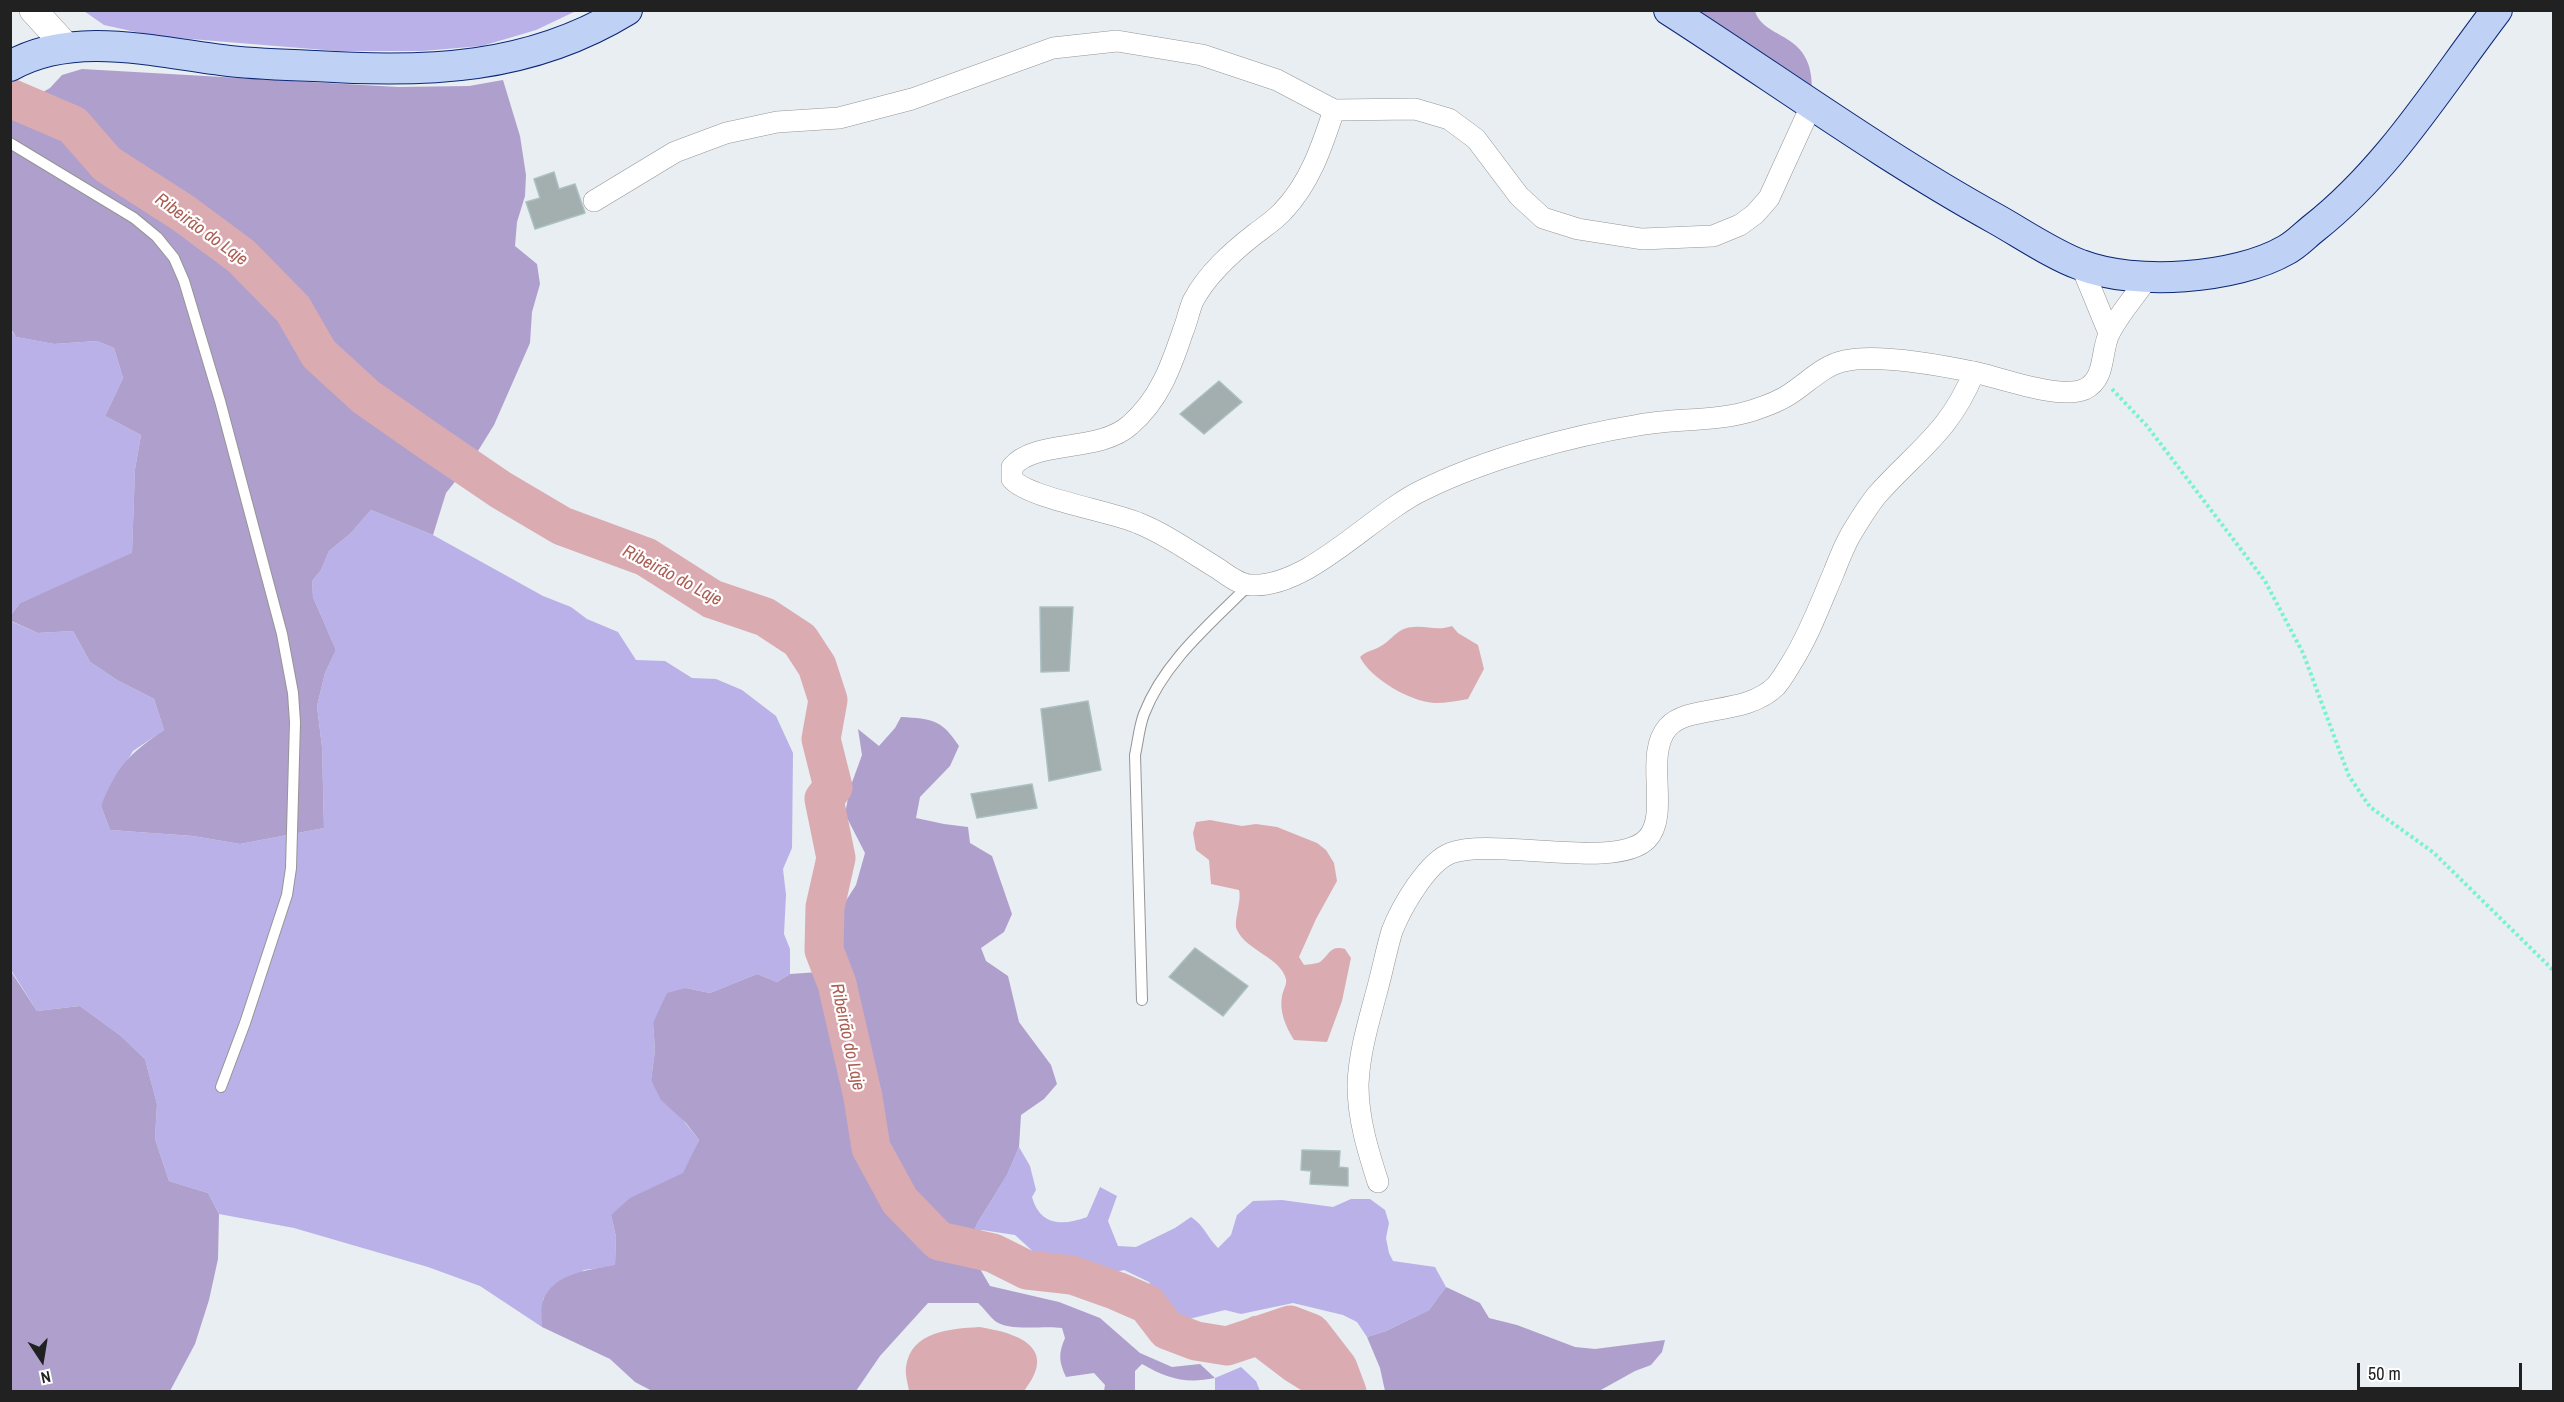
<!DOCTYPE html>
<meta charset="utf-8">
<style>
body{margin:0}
#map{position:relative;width:2564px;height:1402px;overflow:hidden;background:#e8eef1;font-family:"Archivo Narrow",sans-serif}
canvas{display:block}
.frame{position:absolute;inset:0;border:12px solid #212121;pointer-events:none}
.north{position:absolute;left:12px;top:1330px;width:60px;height:60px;-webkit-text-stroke:4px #fff;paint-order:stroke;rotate:168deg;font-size:16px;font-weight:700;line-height:24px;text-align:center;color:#212121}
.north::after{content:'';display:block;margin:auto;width:21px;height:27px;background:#212121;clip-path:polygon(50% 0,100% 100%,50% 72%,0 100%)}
.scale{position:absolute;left:2357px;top:1363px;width:165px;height:27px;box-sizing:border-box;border:3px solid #212121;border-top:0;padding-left:8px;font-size:18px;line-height:21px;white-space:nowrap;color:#212121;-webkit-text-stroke:4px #fff;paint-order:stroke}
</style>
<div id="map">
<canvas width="2564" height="1402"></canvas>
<div class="frame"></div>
<div class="north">N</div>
<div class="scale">50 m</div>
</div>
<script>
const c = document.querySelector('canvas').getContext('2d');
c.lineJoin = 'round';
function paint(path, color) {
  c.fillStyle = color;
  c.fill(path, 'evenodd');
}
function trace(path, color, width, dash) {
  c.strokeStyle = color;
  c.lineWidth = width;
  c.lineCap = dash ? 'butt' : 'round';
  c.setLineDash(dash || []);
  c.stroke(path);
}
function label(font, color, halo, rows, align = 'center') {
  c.font = font + ' "Archivo Narrow",sans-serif';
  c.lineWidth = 4.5;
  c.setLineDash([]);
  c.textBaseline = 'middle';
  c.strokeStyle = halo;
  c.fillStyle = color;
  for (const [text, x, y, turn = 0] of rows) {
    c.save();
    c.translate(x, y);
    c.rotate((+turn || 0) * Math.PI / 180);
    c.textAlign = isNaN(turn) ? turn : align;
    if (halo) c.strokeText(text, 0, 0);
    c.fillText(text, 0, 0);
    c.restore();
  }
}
const grass = new Path2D(`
 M84,11H576L536,30L482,46L422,51H337L154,36L104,25Z
 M10,329L16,337L54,344L97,341L114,348L123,378L105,416L141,435L135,469L132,554L20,603L11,615Z
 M371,510L433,535L543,596L571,607L587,619L618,632L636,660L665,661L692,678L716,679L742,690L776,716L793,753L792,848L783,869L786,895L784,934L790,949V974L777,982L757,974L710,993L686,988L653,1023L655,1050L651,1080L699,1140L684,1173L611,1215L616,1237L615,1266L584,1270L543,1299L542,1327L480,1286L428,1267L294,1228L219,1214L208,1193L169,1181L155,1139L157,1104L145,1059L121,1036L80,1006L37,1011L11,970L10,621L38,633L73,631L90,662L117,680L154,699L164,730L133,751L101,806L110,830L193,836L240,844L324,828L322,747L317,706L325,673L336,650L313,597L312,581L321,570L329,551L350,534Z
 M1019,1147L1030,1166L1036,1190L1032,1197C1040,1226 1063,1226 1087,1217L1100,1187L1117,1196L1108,1221L1118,1246L1136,1247L1175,1228L1191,1217C1204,1225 1207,1237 1218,1248L1231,1235L1237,1215L1253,1201L1282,1200L1333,1207L1351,1199H1370L1385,1210L1389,1223L1386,1238L1389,1253L1393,1261L1435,1267L1446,1287L1429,1310L1386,1331L1367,1337L1357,1322L1343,1315L1293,1303L1241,1314L1225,1310L1181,1321L1169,1317L1149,1282L1124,1270L1107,1274L1084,1264L1060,1258L1038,1256L1015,1235L982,1230L970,1239L978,1222L1007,1175Z
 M1241,1367L1256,1381L1260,1391H1215V1378Z`);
const forest = new Path2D(`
 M1698,11H1755C1764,41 1813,30 1812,89Z
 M82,69L398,87L469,86L503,80L520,136L526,175L525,196L517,222L515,246L537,264L540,284L532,312L530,343L494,425L473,459L446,493L433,535L371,510L350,534L329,551L321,570L312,581L313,597L336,650L325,673L317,706L322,747L324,828L240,844L193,836L110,830L101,806C117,766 129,754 164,730L154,699L117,680L90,662L73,631L38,633L11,621V615L20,603L132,553L135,469L141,435L105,416L123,378L114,348L97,341L54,344L16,337L11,329V110L50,88L62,75Z
 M901,717C933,719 941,719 959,746L950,766L920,797L916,818L944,824L968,827L970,843L992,856L1012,914L1004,932L981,948L986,961L1008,976L1019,1022L1051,1065L1057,1084L1044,1099L1021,1115L1019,1147L1007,1175L978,1222L970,1239L972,1255L990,1286L1059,1302L1100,1318L1140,1353L1172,1367L1200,1364L1215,1378C1186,1384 1168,1379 1142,1364L1135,1371V1391H1104L1105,1385L1094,1373L1066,1377C1059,1362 1058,1354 1065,1338L1062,1328C1044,1325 1009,1332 995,1321C989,1316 984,1308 978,1303H928L880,1356L856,1391H652L635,1382L610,1359L542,1327C542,1319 540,1305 544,1298C557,1272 590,1270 615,1265L616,1237L611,1215L630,1198L683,1173L699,1140L686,1123L661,1100L651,1080L655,1050L653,1023L667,993L686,988L710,993L757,974L777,982L790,974L848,970L840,942V910L856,885L865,853L845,814L850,788L862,755L858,729L879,746L895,728Z
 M10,970L37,1011L80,1006L121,1036L145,1059L157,1104L155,1139L169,1181L208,1193L219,1214L218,1259L209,1300L195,1344L170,1391H11Z
 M1446,1287L1480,1303L1489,1318L1517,1325L1575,1347L1595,1349L1665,1340L1662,1352L1651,1365L1635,1371L1599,1391H1385L1380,1368L1367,1337L1386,1331L1429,1310Z`);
const water = new Path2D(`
 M1452,626L1458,633L1478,645L1484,669L1468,699C1457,701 1446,703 1435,703C1410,702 1370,678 1360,657C1367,650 1374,651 1381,646C1393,639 1398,627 1414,627C1428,626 1438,631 1452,626Z
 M1210,820L1242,826L1256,824L1277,827L1317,843L1326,850L1334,863L1337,881L1316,919L1299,957L1304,965C1309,964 1316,964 1320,962C1330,954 1330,945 1345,949L1351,958L1342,1001L1327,1042L1294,1040C1286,1027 1279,1012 1282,996C1283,990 1287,985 1286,979C1281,958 1246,950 1237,930C1233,921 1242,902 1239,890L1211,884L1209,860L1196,850L1193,833L1196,822Z
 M979,1327C1018,1333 1059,1347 1024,1391H909C908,1384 905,1375 906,1367C911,1331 950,1329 979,1327Z`);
const river = new Path2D(`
 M10,98L73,125L107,164L183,213L241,256L293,309L319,354L366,397L429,441L501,490L562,526L646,557L712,599L765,617L800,640L817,666L828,700L821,739L833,787L824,799L836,858L825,907L824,950L837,984L863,1097L871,1148L900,1201L939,1241L993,1253L1027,1270L1072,1275L1117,1291L1147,1304L1167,1330L1196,1341L1227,1346L1290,1325L1311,1333L1338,1368L1347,1392
 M1258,1335L1296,1364L1341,1392`);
const building = new Path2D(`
 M554,172L559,189L575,184L585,213L535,229L526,202L540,198L534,179Z
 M1219,381L1242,402L1204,434L1180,414Z
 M1040,607H1073L1069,671L1041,672Z
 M1088,701L1101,770L1049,781L1041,709Z
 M1032,784L1037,808L977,818L971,794Z
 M1195,948L1248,986L1223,1016L1169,977Z
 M1302,1150L1340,1151L1339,1167L1348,1168V1186L1310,1184L1311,1171L1301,1170Z`);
const path = new Path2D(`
 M2112,389L2147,426L2265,581L2303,653L2349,776L2370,807L2434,853L2554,971`);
const service = new Path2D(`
 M10,143L134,218L157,237L174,258L184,281L220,401L282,634L293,693L295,722L291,868L287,895L245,1023L221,1087
 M1142,1000L1135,755C1138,742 1139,727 1144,714C1164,662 1210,624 1248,586`);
const minor = new Path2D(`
 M1811,106L1769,198L1755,214L1740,225L1713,236L1642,239L1578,229L1543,218L1519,196L1476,139L1449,119L1415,109L1334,110C1322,146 1310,183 1283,211C1275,220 1264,227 1255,234C1232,252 1207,274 1193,301C1189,310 1187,322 1183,331C1171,367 1159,400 1130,425C1099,453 1035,439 1012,467V479C1028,498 1110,511 1138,523C1166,534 1192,553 1217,568C1226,574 1239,585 1251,585C1309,588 1372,514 1423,490C1486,459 1570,436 1639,425C1677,418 1717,422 1754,410C1766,406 1780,401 1790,394C1807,383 1824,365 1844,361C1876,353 1945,366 1978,373C2004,379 2061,400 2085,389C2107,378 2100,350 2110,332C2120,313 2135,296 2147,279
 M594,201L675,152L726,133L777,122L839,118L912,99L1053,48L1117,41L1202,55L1277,80L1334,110
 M2081,265L2109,333
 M1378,1182C1368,1151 1358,1119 1358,1085C1359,1054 1368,1024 1376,994C1382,973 1386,951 1392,931C1401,908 1427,862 1451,853C1492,837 1616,871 1647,839C1671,814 1643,755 1668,727C1689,704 1746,716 1776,686C1782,679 1787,670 1792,662C1810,633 1821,602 1834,572C1839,559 1844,546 1851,534C1859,521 1867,507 1877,495C1916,451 1950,432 1974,372`);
const tertiary = new Path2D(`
 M33,10L67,47`);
const secondary = new Path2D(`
 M1669,10C1778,80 1882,156 1996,219C2021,233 2055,256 2081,265C2135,286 2236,279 2286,250C2296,245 2305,235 2314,228C2389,169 2439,86 2497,10
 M10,66C75,29 159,53 229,61C258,64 287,65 315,66C427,73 529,70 627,10`);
const waterNames = [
 ["Ribeirão do Laje",201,230,36],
 ["Ribeirão do Laje",672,576,28],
 ["Ribeirão do Laje",847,1037,78]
];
paint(grass, '#b9b1e7');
paint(forest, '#af9fcd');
paint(water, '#dbabb2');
trace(river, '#dbabb2', 39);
paint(building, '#a3aeaf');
trace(building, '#abc0c2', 1.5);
trace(service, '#959595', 12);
trace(minor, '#959595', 22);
trace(tertiary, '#959595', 28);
trace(secondary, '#0b2774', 32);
trace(path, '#77f2d2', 4, [3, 3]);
trace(service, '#fff', 10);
trace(minor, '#fff', 21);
trace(tertiary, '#fff', 27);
trace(secondary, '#c0d1f6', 30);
label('italic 18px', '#ac5d52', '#fff', waterNames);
</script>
